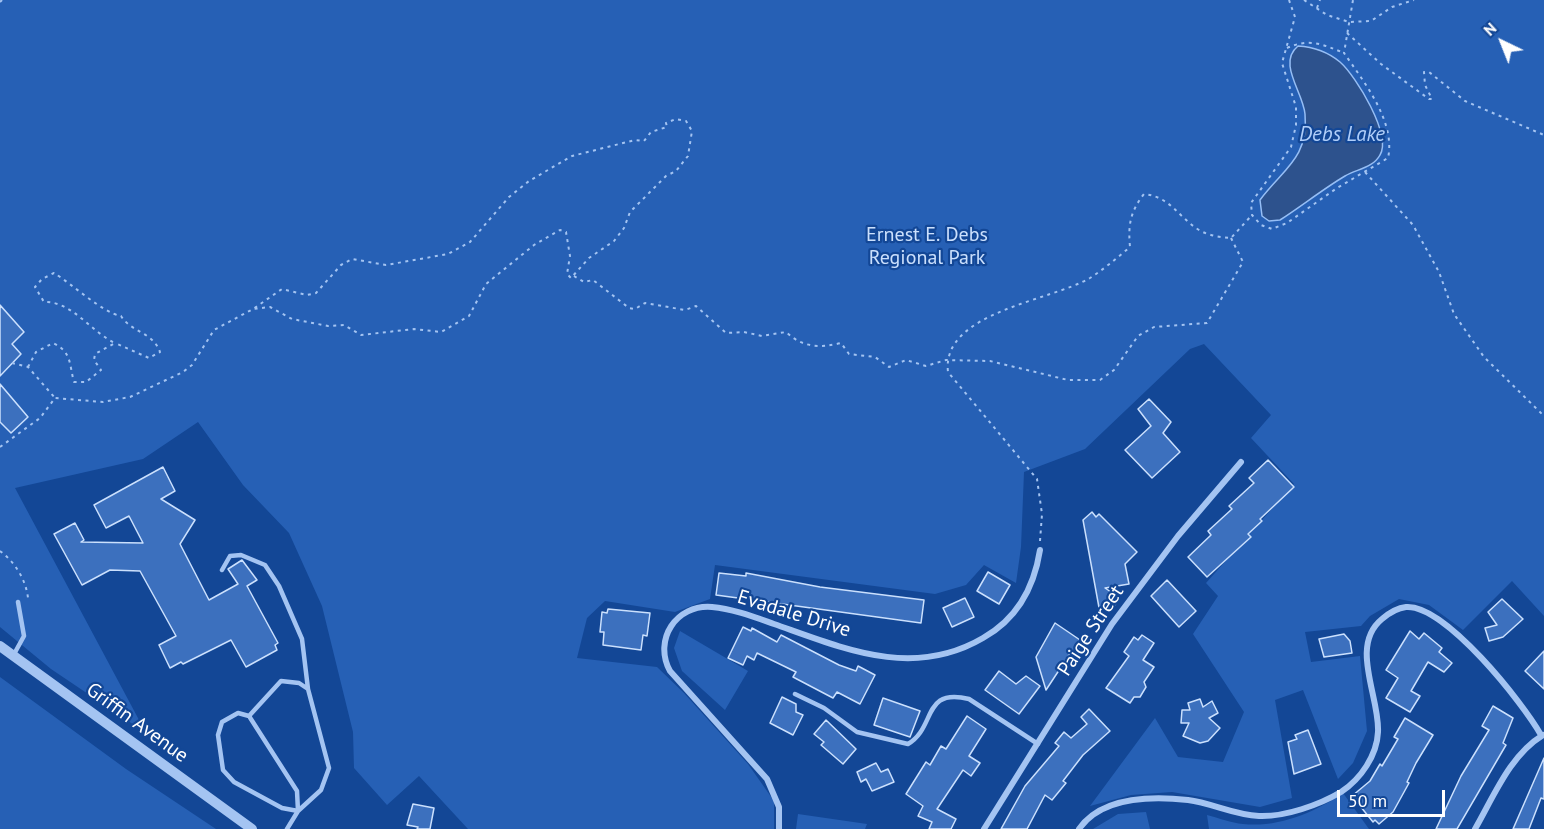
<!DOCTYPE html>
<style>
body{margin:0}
#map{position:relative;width:1544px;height:829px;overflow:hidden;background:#134796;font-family:"PT Sans",sans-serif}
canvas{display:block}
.north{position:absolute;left:1472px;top:12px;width:60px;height:60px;-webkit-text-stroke:4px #134796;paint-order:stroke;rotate:317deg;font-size:16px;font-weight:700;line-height:24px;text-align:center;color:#fff}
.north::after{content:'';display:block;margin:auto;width:21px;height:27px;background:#fff;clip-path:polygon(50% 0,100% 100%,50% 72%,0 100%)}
.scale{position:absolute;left:1337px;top:790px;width:108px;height:27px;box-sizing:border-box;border:3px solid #fff;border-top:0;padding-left:8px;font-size:18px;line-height:21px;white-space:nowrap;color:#fff;-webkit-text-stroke:4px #134796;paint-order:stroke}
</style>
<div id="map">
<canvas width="1544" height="829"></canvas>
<div class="north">N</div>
<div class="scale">50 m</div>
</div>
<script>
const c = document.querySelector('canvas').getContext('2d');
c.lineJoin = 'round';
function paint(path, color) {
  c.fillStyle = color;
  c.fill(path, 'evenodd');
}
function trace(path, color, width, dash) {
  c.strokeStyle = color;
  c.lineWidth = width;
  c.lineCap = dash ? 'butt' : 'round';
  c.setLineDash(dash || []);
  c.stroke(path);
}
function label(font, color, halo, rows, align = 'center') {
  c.font = font + ' "PT Sans",sans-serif';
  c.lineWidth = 4.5;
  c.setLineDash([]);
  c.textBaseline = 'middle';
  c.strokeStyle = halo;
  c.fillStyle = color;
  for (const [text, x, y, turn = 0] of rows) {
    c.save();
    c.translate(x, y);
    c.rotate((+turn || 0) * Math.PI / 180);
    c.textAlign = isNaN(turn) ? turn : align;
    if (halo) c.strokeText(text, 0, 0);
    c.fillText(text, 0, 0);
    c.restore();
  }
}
const green = new Path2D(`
 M0,0H1544V616L1512,581L1463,630L1429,605L1399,599L1370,616L1361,626L1305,632L1311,662L1360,656L1367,731L1353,763L1338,779L1303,690L1275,700L1292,798L1260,807L1172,792L1131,795L1090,806L1155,718L1178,757L1223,762L1244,712L1193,634L1218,596L1206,583L1294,484L1251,438L1271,415L1204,344L1190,349L1085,449L1024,472L1021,547L1016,583L984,565L966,585L935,594L715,565L710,599L675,612L605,601L587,618L577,658L657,667L684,693L748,764L774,801V829H468L419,776L387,805L354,768L353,732L322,606L289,533L243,485L198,422L143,459L15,488L146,733L51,669L0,627Z
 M680,631L748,671L725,710L682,671L674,648Z
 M0,677L126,769L216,829H0Z
 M1343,793L1369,829H1209L1207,815C1219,818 1231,823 1243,824C1278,828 1316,812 1343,793Z
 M1146,812L1150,829H1093L1118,814Z
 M798,814L867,824L865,829H796Z`);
const water = new Path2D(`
 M1298,46C1314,47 1328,52 1340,62C1356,76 1392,135 1380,155C1373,168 1357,169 1345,176C1323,189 1302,206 1280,220L1269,221L1262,216L1260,200C1283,169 1309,158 1305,114C1303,92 1277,63 1298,46Z`);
const building = new Path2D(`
 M0,305L24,332L12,344L21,354L0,376Z
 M0,384L28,417L11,433L0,422Z
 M1149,399L1171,422L1163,433L1180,452L1152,478L1125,450L1151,426L1138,409Z
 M1268,460L1294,487L1260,519L1262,521L1248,534L1251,537L1207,577L1188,557L1211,535L1208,531L1232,509L1229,506L1254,483L1249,478Z
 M163,467L175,491L161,499L195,520L180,544L209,600L238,584L228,569L242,560L257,580L247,586L278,643L275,645L277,650L246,667L231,640L183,664L181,662L170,668L159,645L176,636L140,571L110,570L82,585L54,534L75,523L84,540L81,542L143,543L129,516L106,528L94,505Z
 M1092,512L1096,517L1099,514L1137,552L1125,564L1129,584L1105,588L1120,598L1111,610L1105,606L1100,613L1083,520Z
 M988,572L1010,585L999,604L977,591Z
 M719,573L746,576V573L820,587L924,600L921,623L716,595Z
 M1167,580L1196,611L1179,627L1151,596Z
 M965,598L974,617L952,627L943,608Z
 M1502,599L1523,619L1503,637L1489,641L1485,628L1497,625L1488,612Z
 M608,609L650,613L647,636L643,635L641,650L603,645L604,632H600L602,612L607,613Z
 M1055,623L1083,642L1075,654L1071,652L1046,690L1036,657Z
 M743,627L751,631L752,628L777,642L781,635L839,665L856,671L858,666L875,675L860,704L837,692L833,698L793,677L796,672L757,653L754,660L747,656L743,665L728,658Z
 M1410,631L1419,639L1424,633L1442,648L1439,652L1452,663L1444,672L1428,662L1411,691L1420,696L1410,712L1386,698L1398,678L1386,670Z
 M1344,634L1350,641L1352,653L1324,657L1319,639Z
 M1142,635L1154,643L1143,660L1154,667L1144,682L1146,687L1140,697H1134L1130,703L1106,688L1129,656L1124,652L1134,637L1138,640Z
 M1544,651V689L1525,671Z
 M999,671L1016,684L1026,676L1040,686L1019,714L985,690Z
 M782,697L796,704V712L803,715L793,735L770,723Z
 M883,698L920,711L910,737L874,725Z
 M1200,699L1203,707L1212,701L1218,713L1209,718L1220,728L1208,741L1200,743L1183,736L1189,723H1181L1182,710H1190L1188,703Z
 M1493,706L1513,718L1503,743L1506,745L1457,829H1436L1461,776L1489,730L1482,726Z
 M1089,709L1110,731L1083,755L1063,781L1066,783L1052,800L1045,795L1027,829H1001L1025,786L1059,746L1055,743L1064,732L1071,738L1087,724L1081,717Z
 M967,716L986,729L969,756L980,763L971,776L963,770L937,809L956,819L951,829H929L932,822L918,816L923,806L906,794L926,762L930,765L941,746L946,749Z
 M1405,718L1433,735L1416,763L1407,782L1409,783L1393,812L1379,824L1375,820L1373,822L1352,796L1370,781L1380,764L1382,766L1398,739L1394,737Z
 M826,720L856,749L843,764L821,745L824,742L814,734Z
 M1308,730L1321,764L1294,774L1288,742L1297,739L1295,735Z
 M1544,758V799L1541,798L1529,829H1513Z
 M876,763L881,772L888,769L894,782L872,791L866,779L861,782L857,772Z
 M413,804L434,808L430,829H417L418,827L407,825Z`);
const path = new Path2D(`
 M1289,0L1295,17L1282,63L1296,107V125L1291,147L1251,203L1252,215L1261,225L1272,229L1287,223L1337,188L1388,158C1396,122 1364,82 1344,53L1353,0
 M1304,0L1327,15L1349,22L1371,21L1392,7L1414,0
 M0,2L2,0
 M1317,8L1320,0
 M1347,33L1381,64L1429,99H1432L1425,85L1424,72H1429L1465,101L1544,135
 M1287,48C1309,38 1322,44 1344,53
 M1365,172L1413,225L1439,272L1454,314L1484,357L1544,416
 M574,276L584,282L593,280L629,308L635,309L645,303L685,310L696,306L726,333L744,332L762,336L786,332C803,348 820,348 841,343L849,354L875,357L889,367L906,360L926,366L946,360L990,361L1068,380H1100L1114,370L1138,336L1154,327L1207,323L1243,262L1231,238
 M12,363L28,367L55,398
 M28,367L36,352L53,343C72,352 69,364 74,382H86L101,370L94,360L95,354L115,343C91,332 72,301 44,302L35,287L42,279L54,273C72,284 103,313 121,316C132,333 153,332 160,352L149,358L115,343
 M0,447L40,418L55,398L103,402L130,397L183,372L192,365L214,330L253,309L282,289L307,295L316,293L341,265L352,259L386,265L448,254L470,242L509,197L529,181L572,156L635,140L644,141L651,132L667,127L666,123L676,119L686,121L692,131L688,156L676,171L666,176L630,212L624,228L614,241L589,258L571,278L567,274L570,256L566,232L560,230L534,245L486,284L469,316L441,332L414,329L361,335L344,325L328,326L292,319L270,307L253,309
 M1040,541L1042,514L1037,479L948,372C941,312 1051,301 1090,278C1104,269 1117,258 1130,247C1128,225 1130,212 1144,194C1171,197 1178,217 1199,230C1209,236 1220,237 1231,238L1252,215
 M0,551C15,562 26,580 28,598L25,599`);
const service = new Path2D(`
 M222,570L230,556L241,555L265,565L279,586L302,639L308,689
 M13,656L24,636L18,602
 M795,694L824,708L857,732L908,744C936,728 922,687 969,699L1038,744
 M238,713L249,716L297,791L298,811L282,808L234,782L223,770L218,735L222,722Z
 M249,716L281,681L299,683L308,689L329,768L321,790L298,811L287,829`);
const minor = new Path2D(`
 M779,829V807L767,779L670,671C653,640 676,604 712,607C733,609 754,617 774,624C845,649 913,679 983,638C1017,619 1034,588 1040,550
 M984,829L1112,624L1178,536L1241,462
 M1079,829C1102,796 1151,796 1188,800C1212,803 1234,815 1259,816C1285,817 1319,805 1341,792C1361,779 1377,755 1378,732C1380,697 1349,646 1382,619C1389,613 1397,608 1406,607C1445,604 1523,703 1541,735
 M1475,829C1494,796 1510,755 1543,735`);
const tertiary = new Path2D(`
 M0,646L252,829`);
const parkNames = [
 ["Ernest E. Debs",927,235],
 ["Regional Park",927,258]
];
const streetNames = [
 ["Evadale Drive",794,614,17],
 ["Paige Street",1091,631,-57],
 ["Griffin Avenue",137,723,36]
];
const waterNames = [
 ["Debs Lake",1342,135]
];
paint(green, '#2660b5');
paint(water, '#2d528d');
trace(water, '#96bef5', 1.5);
paint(building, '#3c70be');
trace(building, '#cbe0fd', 1.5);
trace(path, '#a4c4f2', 2, [3, 4.5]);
trace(service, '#a4c4f2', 4.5);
trace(minor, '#a4c4f2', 6);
trace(tertiary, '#a4c4f2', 10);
label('20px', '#cbe0fd', '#134796', parkNames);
label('20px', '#fff', '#134796', streetNames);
label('italic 21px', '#b0cef9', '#134796', waterNames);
</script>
